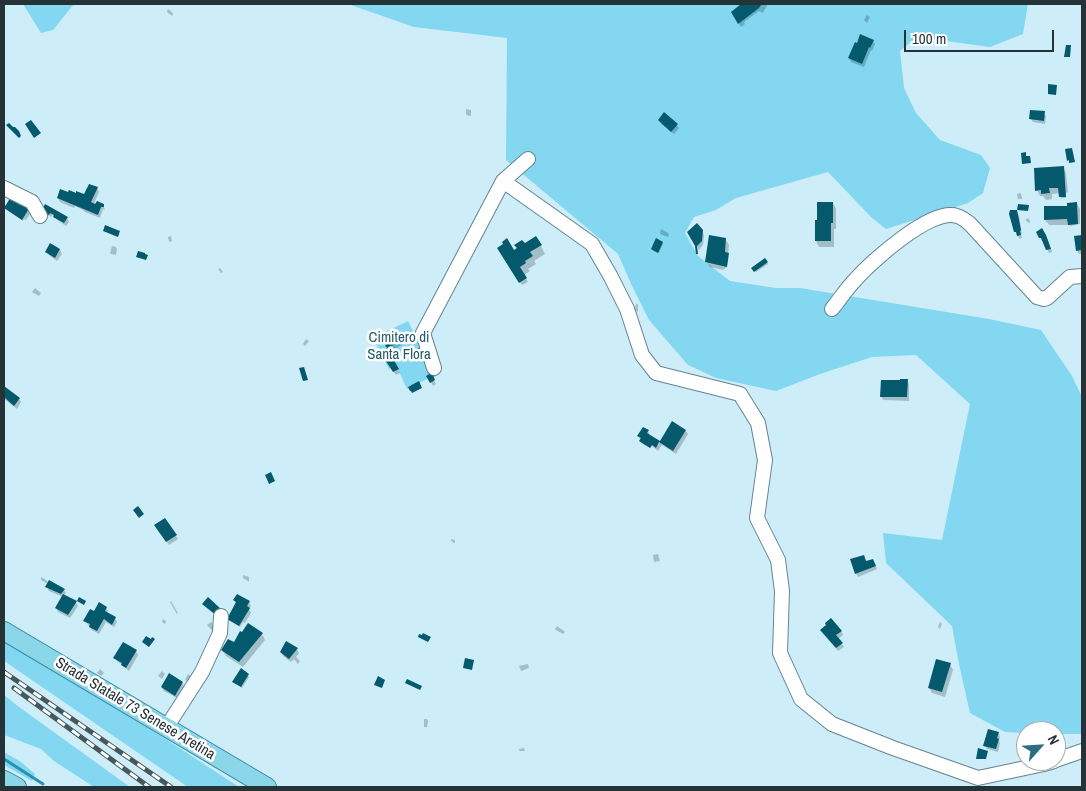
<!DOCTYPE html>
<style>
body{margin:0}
#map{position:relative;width:1086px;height:791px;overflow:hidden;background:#cdeef9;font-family:"Archivo Narrow",sans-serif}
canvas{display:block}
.frame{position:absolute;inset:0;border:5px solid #253236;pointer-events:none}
.north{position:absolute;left:1016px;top:721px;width:50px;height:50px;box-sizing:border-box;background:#fff;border:1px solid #a8adaf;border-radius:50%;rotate:64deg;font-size:14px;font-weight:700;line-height:20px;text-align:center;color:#253236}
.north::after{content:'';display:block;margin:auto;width:18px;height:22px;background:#2d6f81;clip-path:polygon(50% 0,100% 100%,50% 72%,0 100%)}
.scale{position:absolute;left:904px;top:30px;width:150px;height:22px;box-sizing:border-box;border:2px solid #253236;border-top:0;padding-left:6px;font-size:15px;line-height:18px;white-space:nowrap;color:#253236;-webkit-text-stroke:4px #fff;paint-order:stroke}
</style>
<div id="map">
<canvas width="1086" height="791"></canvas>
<div class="frame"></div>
<div class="north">N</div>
<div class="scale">100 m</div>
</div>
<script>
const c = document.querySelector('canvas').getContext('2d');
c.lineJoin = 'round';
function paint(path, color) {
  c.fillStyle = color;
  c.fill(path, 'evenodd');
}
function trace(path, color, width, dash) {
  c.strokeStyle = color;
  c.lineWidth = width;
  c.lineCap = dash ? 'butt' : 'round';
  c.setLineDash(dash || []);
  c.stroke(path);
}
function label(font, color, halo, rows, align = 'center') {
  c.font = font + ' "Archivo Narrow",sans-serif';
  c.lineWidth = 5;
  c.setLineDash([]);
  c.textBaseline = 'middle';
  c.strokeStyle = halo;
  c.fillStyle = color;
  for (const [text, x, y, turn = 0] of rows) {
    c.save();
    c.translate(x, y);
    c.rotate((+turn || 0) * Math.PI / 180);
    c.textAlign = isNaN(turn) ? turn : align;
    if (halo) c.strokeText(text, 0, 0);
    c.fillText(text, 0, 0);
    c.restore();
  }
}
const green = new Path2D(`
 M23,4H74L53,30L41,33Z
 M348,4H1028L1023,34L990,47L917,37L900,51L904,88L916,113L940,140L981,155L990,168L983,193L968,203L886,229L872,218L828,172L736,198L716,210L694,217L685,233L698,256L730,281L776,288H800L989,319L1041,330L1072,376L1082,397V734H1056V731H1026V733L1005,732L970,713L959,664L952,626L886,563L883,533L942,540L970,404L916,355L872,357L820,374L776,391L716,378L688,365L649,320L633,288L618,254L506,160L507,38L414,27Z
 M408,321L435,375L407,389L396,365L389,369L373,338Z
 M4,640L100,696L239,787H188L4,661Z
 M4,695L19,707L130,787H94L54,761L41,749L4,735Z
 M4,752L21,762L35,774L32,781L4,765Z`);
const shadow = new Path2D(`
 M743,4H768L763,13L759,11L744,22L745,24L741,27L732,12Z
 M168,9L173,13L172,16L167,12Z
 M867,15L870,17L867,23L864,20Z
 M873,41L875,44L872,51L871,50L864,67L851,62L849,58Z
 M466,109L471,110V116L466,115Z
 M1044,113L1046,116L1045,124L1033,122L1031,119Z
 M659,120L677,125L679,128L674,134L661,124Z
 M1063,167L1066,173L1068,192L1066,193V198H1061L1060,193L1052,194V199L1046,200L1043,196H1040L1037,190Z
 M97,188L99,192L92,209L103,205L105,210L103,209L100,218L85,212L83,210L75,206L74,208L60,202L58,198L85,196Z
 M1021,193L1022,199H1018L1017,194Z
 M13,197L17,201L16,204L19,208L22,203L32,211L26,220L24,219L23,221L7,209Z
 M833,203L836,209V229H834V247H819L816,241V222Z
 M1077,204L1080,209V224L1070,226L1069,225H1049L1045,220L1068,207Z
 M43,210L67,218L69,222L66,226L57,220L55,217L52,215L51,217L45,214Z
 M1017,212L1019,215L1022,234H1021L1022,238L1020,239L1015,231Z
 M1027,218L1030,220V223L1027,222L1026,220Z
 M661,229L668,233L669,234L668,237L660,234V233Z
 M702,231L704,235L703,245L699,250L689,232Z
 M1038,232L1048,240L1052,252L1049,253L1043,241H1042Z
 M171,236L172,241L169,242L168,237Z
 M1076,237H1082V254H1079L1077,250Z
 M726,240L729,245L727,267L723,270L710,267L706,261Z
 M663,243V244L659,253L653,251L652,249Z
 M51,245L60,250L62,254L57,261L49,255L47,252Z
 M524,245L541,246L545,254L534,261L536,264L528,269L530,271L524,275L528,282L522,285L499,248L514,252Z
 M112,246L116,247L117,249L116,255L111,254L110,253Z
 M765,260L768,264L756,272L753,268Z
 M220,268L223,272L221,273L218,269Z
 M35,288L41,293L39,296L32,292Z
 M636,303L638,305V312L635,310Z
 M401,337L404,344L388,352L400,373L396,375L385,359L388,357L384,351L388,349L386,345Z
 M306,339L309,341L305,346L303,344Z
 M420,349L436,376L433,378L436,384L433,386L428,377L433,374Z
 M907,380L909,384V401L883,400L881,396Z
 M4,387L19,399L21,402L17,409L4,399Z
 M673,423L686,431L688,434L676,454L662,445L658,451L652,446L651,448L641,443L639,436L648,431L650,435L649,436L660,443Z
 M165,520L178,539L169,545L158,529Z
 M451,539L455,540V543L452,542Z
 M658,554L660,561L654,562L653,555Z
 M866,562L875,564L877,569L858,577L856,573Z
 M243,575L249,577V582L243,578Z
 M41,577L46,580L49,584L64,590L66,593L64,595L76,602L78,606L70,618L58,612L56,608L63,597L49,591L47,587L48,584L41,580Z
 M234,600L249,602L251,606L249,609L251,613L245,623L243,622L240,627L229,620L237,604Z
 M171,601L178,613L177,614L170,602Z
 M106,608L108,611L107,614L115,618L117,622L114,627L106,622L99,634L92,630L85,621L94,613Z
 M163,619L166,621L165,624L162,622Z
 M211,622L219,631L217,636L207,625Z
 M940,622L942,624L940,629L938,627Z
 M557,626L564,631L565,632L563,634L556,630L555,629Z
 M841,631L843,635L838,639L844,647L838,651L824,634Z
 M262,634L265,640L243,667L226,656L222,650L234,644Z
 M286,643L297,649L299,653L296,657L300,661L298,664L294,659L291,662L283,656L281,652Z
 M136,651L138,655L129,671L117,661L115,658Z
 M528,664L529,668L521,671L519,666Z
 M950,664L953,670L945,697L932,693L929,688Z
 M100,669L104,673L101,676L97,673Z
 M242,670L249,677L242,688L235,683Z
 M162,671L165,674L162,679L158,676Z
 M188,674L193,677L191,684L185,680Z
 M182,683L184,686L177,698L164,691L162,688Z
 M424,719H427L428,721L427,727H424Z
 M998,733L1000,736L999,741L1000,743L998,752L987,749L985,745Z
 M524,748L525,751H520L519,750V749Z`);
const stream = new Path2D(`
 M4,759L43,784`);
const building = new Path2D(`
 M741,4H762L759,8L738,24L731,12Z
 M860,34L874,40L870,48L869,47L862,64L848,58L855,42L857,43Z
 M1066,45H1071L1070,57H1064Z
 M1048,84L1057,85L1056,95L1048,94Z
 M1030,110L1045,111L1044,121L1029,119Z
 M664,112L678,124L671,132L658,120Z
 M31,120L41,133L34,138L25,124Z
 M9,123L13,127H15L19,131L21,136L19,138L6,125Z
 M1072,148L1075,162L1069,163V160L1067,161L1065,149Z
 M1026,152V156H1030L1031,163L1022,164L1021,153Z
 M1064,166L1066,197H1059L1058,188H1049L1050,193L1041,194V190L1035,191L1034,168Z
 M89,184L98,187L91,202L95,204L97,201L104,204V207H101L98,215L57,198L60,189L68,192L69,190L76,193V191L84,194Z
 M12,195L18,199L16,202L20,205L22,201L30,207L22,220L4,208Z
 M817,202H833V223H831V241H815V220H817Z
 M1077,202L1078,224L1068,225L1067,219L1044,220V206H1067V203Z
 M45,204L68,217L64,223L53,217L54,215L50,213L49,215L42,210Z
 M1018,204L1029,205L1028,211L1017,210Z
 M1010,210H1017L1021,230L1020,231L1021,235L1017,236L1016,232H1014L1009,214Z
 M697,223L703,230L702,241L697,246L698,254H696L695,246L687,232Z
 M105,225L120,231L118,237L103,231Z
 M1042,228L1046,235L1051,249L1046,250L1041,238H1039L1036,232Z
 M709,235L726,238L725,252L729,253L727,267L705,262Z
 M1082,235V250L1076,251L1074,236Z
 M536,236L542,245L530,252L533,256L525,261L526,263L520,267L527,278L519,283L497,248L503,244L502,242L507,238L514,250L517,248L514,245L522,240L525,243Z
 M656,238L663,242L658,253L651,249Z
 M50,243L60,249L55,258L45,252Z
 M138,251L145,253V254L148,255L146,260L136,257Z
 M765,258L768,262L754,272L751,268Z
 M401,335L404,340L387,348L399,369L393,372L384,358L386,357L383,350L387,348L385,345Z
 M421,347L435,380L430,383L426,376L431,373L417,349Z
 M304,367L308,380L303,381L299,368Z
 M900,379H908L907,397H880L881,380H900Z
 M419,381L422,388L412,393L411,391H410L408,387Z
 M4,386L20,398L14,406L4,397Z
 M672,421L686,430L673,451L659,442L656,448L652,445L650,448L639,441L641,438L637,436L643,427L649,430L647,433L660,441Z
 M271,472L275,481L269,484L265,475Z
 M138,506L144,514L139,518L133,510Z
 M165,518L177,535L166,542L154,525Z
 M864,555L866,561L873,559L876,566L855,574L850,559Z
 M49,580L65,589L61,594L45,587Z
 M63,594L77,601L79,597L86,601L84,605L77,601L68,615L55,608Z
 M237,594L250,601L247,606L250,608L239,626L227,619L236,602L233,600Z
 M208,597L222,610L217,616L202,604Z
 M99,602L107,607L105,611L116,617L112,625L104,619L105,617L97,631L89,627L90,624L83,621L90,609L94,611Z
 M831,618L842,631L836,635L843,643L836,648L820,630L826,625L825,623Z
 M248,623L263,633L239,662L221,650L228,639L234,642L240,631L242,632Z
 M423,633L431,637L428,642L418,637L419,634L422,635Z
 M146,636L151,639L152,637L155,639L149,647L142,642Z
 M286,641L298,648L289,659L280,652Z
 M123,642L137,650L126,668L121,665L122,663L113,658Z
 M465,658L474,660L472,670L463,668Z
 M936,659L951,663L942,692L928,688Z
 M241,668L249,674L241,687L232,682Z
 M169,673L183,682L175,696L161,687Z
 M378,676L385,680L382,688L374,685Z
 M407,679L422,686L420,690L405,683Z
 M988,729L999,732L997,738L999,739L996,749L983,746Z
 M978,748L988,751L986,759H976Z`);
const minor = new Path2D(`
 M503,181L592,244L611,277L627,309L642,355L656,373L740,394L758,423L765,460L757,518L778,560L782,591L780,653L801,699L832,724L893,748L978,778L1044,764L1054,761
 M4,188L32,202L40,216
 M832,309C840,299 847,288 856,279C872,261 932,207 957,216C962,217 966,221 970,224L1037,297L1044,299L1047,298L1070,277L1082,276
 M434,368L423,333L503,181L528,159
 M166,728L202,672L220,633L221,616
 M1056,760L1082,751`);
const major = new Path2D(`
 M4,631L267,787
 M4,780L17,787`);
const rail = new Path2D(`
 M4,672L171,787
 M14,688L149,787`);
const parkNames = [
 ["Cimitero di",399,338],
 ["Santa Flora",399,355]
];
const streetNames = [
 ["Strada Statale 73 Senese Aretina",135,709,31]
];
paint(green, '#83d7f0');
paint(shadow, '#0003');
trace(stream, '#2693ae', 3);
paint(building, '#04596c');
trace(minor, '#66848e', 16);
trace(major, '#378aa1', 20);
trace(minor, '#fff', 14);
trace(major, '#8cd6e9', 18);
trace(rail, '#47585d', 5);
trace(rail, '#fff', 3, [9]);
label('15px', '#245b6b', '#fff', parkNames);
label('15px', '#253236', '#fff', streetNames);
</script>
